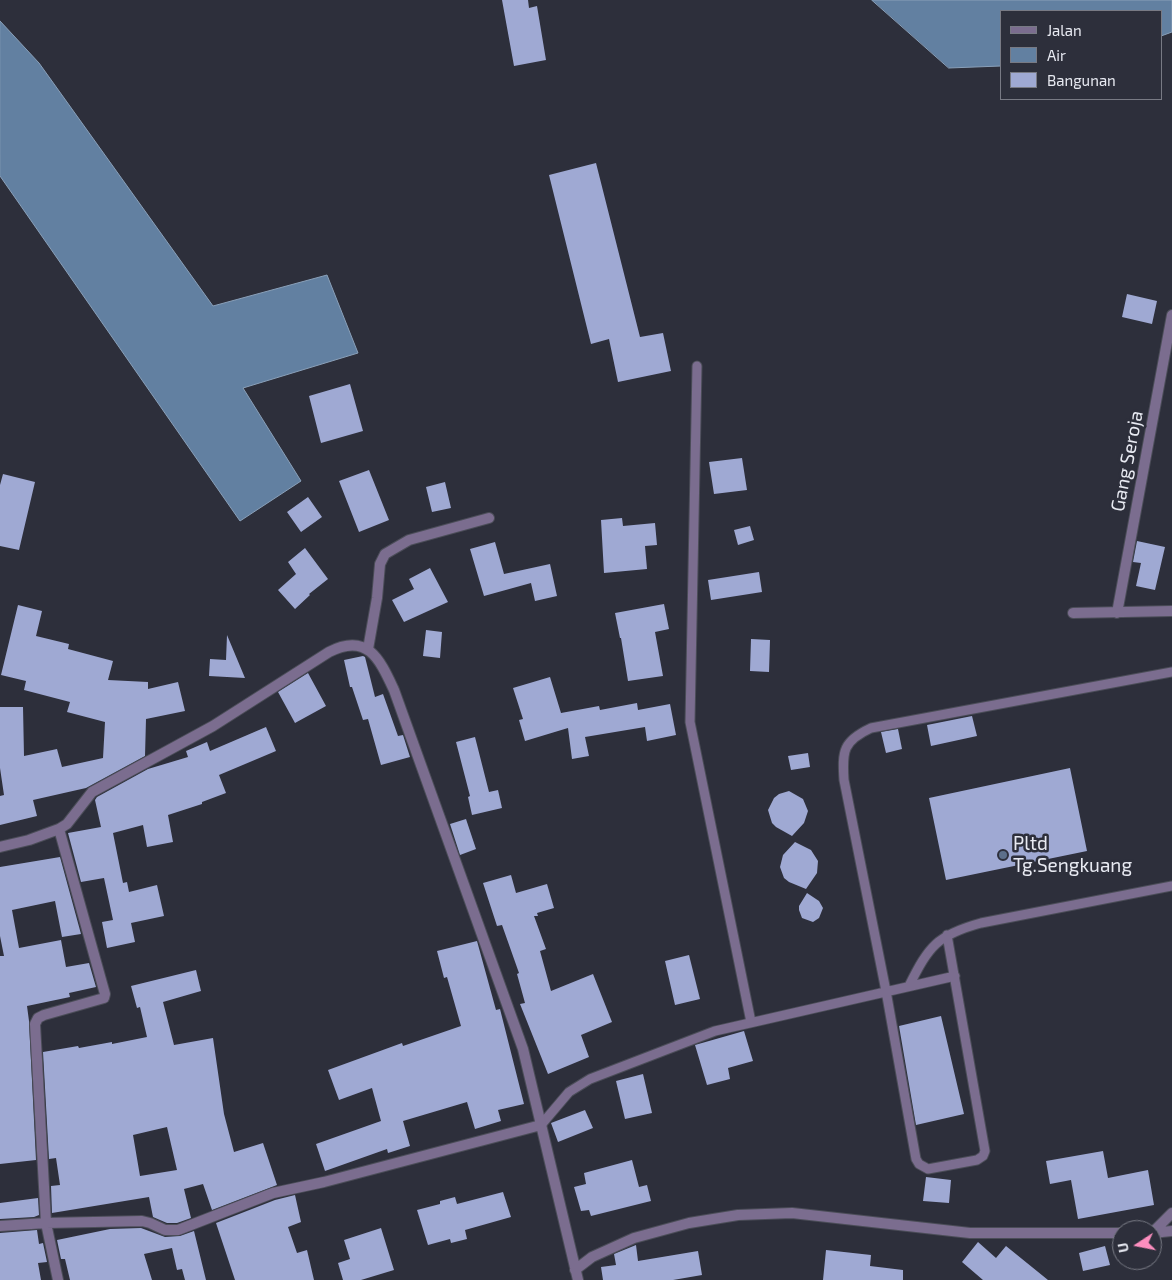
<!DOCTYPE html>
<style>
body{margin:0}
#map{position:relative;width:1172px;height:1280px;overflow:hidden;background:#2d2f3b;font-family:"Exo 2",sans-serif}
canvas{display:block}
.legend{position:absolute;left:1000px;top:10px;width:162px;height:90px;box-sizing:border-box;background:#2d2f3b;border:1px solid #787a84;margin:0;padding:6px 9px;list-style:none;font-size:15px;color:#e8eaf2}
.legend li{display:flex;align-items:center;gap:10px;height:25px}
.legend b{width:25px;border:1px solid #787a84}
.north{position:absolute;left:1112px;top:1220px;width:50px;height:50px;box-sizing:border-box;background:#2d2f3b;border:1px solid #787a84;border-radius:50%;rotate:259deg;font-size:14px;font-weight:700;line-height:20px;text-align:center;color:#e8eaf2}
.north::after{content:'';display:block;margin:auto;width:18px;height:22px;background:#fd8ebf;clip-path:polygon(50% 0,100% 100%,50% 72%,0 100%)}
</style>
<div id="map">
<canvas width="1172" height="1280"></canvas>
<ul class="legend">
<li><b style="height:6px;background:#7b6d8f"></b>Jalan</li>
<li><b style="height:14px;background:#6280a1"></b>Air</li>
<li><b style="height:14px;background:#9fa9d3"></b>Bangunan</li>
</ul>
<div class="north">U</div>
</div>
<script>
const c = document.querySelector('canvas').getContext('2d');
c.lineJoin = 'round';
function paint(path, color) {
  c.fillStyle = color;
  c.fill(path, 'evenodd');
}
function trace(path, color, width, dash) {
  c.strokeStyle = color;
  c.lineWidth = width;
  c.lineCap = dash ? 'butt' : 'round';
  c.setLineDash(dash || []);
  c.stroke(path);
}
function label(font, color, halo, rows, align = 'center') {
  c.font = font + ' "Exo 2",sans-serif';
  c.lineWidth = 5;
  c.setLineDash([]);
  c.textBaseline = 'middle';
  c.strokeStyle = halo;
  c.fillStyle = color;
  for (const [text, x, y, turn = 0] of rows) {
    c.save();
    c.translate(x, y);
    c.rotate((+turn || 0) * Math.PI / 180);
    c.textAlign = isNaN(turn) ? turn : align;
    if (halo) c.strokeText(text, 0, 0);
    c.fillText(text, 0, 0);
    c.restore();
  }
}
const water = new Path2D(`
 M872,0H1172V32L1161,36V11H1001V66L949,68Z
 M0,21L39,63L213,306L327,275L358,353L243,388L301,481L240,521L0,176Z`);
const building = new Path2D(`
 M502,0H528L529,8L537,6L546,60L514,66Z
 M596,163L640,337L663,333L671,371L618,382L609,339L591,344L549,175Z
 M1127,294L1157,301L1152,324L1122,317Z
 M350,384L363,431L321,443L309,396Z
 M742,458L747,490L714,494L709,462Z
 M369,470L389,520L359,532L339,481Z
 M3,474L35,482L19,550L0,546V485Z
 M445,482L451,508L432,512L426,487Z
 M308,497L322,517L301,532L287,512Z
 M622,518L623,526L655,523L657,545L645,546L647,569L604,573L601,520Z
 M750,526L754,540L738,545L734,530Z
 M1137,541L1165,547L1155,590L1136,586L1141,563L1133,562Z
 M495,542L504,574L550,564L557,596L535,601L531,583L484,596L470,549Z
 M305,548L328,579L309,594L310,595L295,609L278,590L296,574L288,562Z
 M430,568L448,602L404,622L392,600L414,589L409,579Z
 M759,572L762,592L711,600L708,580Z
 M664,604L669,629L655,632L663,676L628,681L621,638H620L615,613Z
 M18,605L42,611L36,636L69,644L68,649L113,661L108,680L148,682V689L178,682L185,711L146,719L145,756L86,788L33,800L37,816L0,825V796L4,795L0,768V707H23L24,756L57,749L62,767L103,758L105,722L67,712L70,702L24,690L26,681L1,675Z
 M426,630L442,632L440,658L423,656Z
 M227,635L245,678L209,676L210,659L226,660Z
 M751,639L770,640L769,672L750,671Z
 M363,656L365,657L375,697L383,694L398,736L403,735L410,757L381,765L368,719L363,720L352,687H350L344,660Z
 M308,673L326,706L295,723L278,692Z
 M550,677L561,713L599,706L600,710L637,703L638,710L670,704L676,735L647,741L645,727L585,737L589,756L572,759L568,728L525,741L519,720L523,719L513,688Z
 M972,716L977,736L931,746L927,725Z
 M266,727L276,751L219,775L226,793L202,802V804L168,815L173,842L147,847L143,825L113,833L123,883L127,882L129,892L157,885L164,916L131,923L135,942L107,948L102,922L113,920L104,878L81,882L68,833L101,827L95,800L97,797L148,769L188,757L186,751L207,742L210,751Z
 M898,729L902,749L886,753L881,732Z
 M475,737L489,792L498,790L502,808L472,815L468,797L470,796L456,742Z
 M808,753L810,767L791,770L788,756Z
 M1070,768L1087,851L946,880L929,798Z
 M789,791L803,799L808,811L804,823L792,836L776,827L772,823L768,810L774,798L779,794Z
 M466,819L476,849L460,855L450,824Z
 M795,842L811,850L818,861L817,873L806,889L789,882L784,878L780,867L783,855Z
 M60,857L81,934L62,937L55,901L12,910L19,948L61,940L66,967L89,963L96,987L69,993L70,997L27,1006L29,1021L36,1160L0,1164V956H4L0,936V867Z
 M511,875L516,893L547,884L554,908L537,913L538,916H534L546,949L540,951L551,991L593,974L612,1022L581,1035L589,1057L548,1074L520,1004L525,1003L517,974L519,973L502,925L497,926L483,883Z
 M807,893L819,901L823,908L819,918L813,922L802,918L799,910V906Z
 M477,941L496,1010L500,1009L524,1104L498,1110L501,1121L475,1129L467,1102L403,1121L410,1146L388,1153L387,1149L325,1171L316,1144L381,1121L372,1088L339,1100L328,1070L402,1043L403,1046L461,1026L447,977L444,978L437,951Z
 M689,955L700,999L675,1005L665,961Z
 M196,970L201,991L163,1002L174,1045L213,1038L224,1114L234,1152L263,1143L277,1185L212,1210L203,1184L184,1189L191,1218L177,1223H167L153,1217L149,1197L52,1213L51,1186L60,1185L56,1158L49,1159L43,1052L78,1046L79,1048L112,1042V1044L147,1037L140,1007L137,1008L131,986ZM167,1127L177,1170L140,1176L133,1135Z
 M941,1016L964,1114L916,1125L899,1026Z
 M744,1031L753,1061L728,1068L730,1079L707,1085L695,1045Z
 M643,1074L652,1113L625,1119L616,1081Z
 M585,1110L593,1128L558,1142L551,1123Z
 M1103,1151L1108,1178L1148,1170L1154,1205L1078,1219L1071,1180L1050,1184L1046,1161Z
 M632,1160L639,1187L647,1185L651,1201L591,1216L589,1210L581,1211L574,1187L586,1184L584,1173Z
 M926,1177L951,1180L949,1203L923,1201Z
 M503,1192L511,1217L465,1230L467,1239L451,1243L450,1239L428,1245L417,1210L440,1204V1201L455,1197L457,1204Z
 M295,1195L301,1222L288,1227L297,1253L307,1250L314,1280H235L216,1223L275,1200Z
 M38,1198L39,1215L34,1217L0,1219V1203Z
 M141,1228L165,1237L180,1236L194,1231L206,1280H185L182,1269L177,1270L172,1248L144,1254L152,1280H70L65,1259H61L57,1240L110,1229Z
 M381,1228L394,1270L361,1280H343L338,1263L350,1259L344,1240Z
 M37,1230L39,1244L43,1243L47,1262L38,1263L41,1280H0V1233Z
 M978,1242L996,1258L1006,1246L1048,1280H983L962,1262Z
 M636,1245L638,1261L698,1251L702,1275L673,1280H603L601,1267L616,1265L614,1254Z
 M1105,1246L1110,1265L1083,1271L1079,1253Z
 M826,1250L871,1255L870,1266L903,1270V1280H823Z`);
const lane = new Path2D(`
 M697,366L690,722L751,1022
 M947,935L985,1151L983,1156L977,1160L928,1169L919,1164L916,1159L886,991L844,780C842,751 843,741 871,728L1172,672
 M909,986C929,946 937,935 981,923L1172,886
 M541,1125L569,1092L590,1079L715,1031L955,976`);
const street = new Path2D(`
 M1073,613L1172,611
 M1117,613L1172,315
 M368,649L377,598L380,564L385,554L409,540L489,518
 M0,847L29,840L59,829L67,824L92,792L213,726L329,652C368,632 380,660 394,690L523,1049L578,1280
 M0,1226L46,1223L142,1221L150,1223L165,1230H178L273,1193L324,1182L541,1125
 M1152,1233L1172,1213
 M1152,1233L1172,1231
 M575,1270L592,1257L634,1238L689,1223L738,1215L792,1213L970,1233H1122
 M58,1280L46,1223L35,1024L38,1018L44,1015L104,998L105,994L59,829`);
const markers = [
 [1003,855,5,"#5c6f8a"]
];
const streetNames = [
 ["Gang Seroja",1127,461,-79]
];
const poiNames = [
 ["Pltd",1013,844],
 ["Tg.Sengkuang",1013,866]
];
paint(water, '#6280a1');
trace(water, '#8aa0b9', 1);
paint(building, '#9fa9d3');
trace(lane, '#4b4d58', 11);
trace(street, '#4b4d58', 12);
trace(lane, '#7b6d8f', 9);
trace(street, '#7b6d8f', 10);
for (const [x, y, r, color] of markers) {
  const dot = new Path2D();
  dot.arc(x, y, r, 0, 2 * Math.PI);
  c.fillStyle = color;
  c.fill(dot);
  trace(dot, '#2d2f3b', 2);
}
label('19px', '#e8eaf2', '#2d2f3b', streetNames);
label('19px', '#e8eaf2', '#2d2f3b', poiNames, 'left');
</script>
